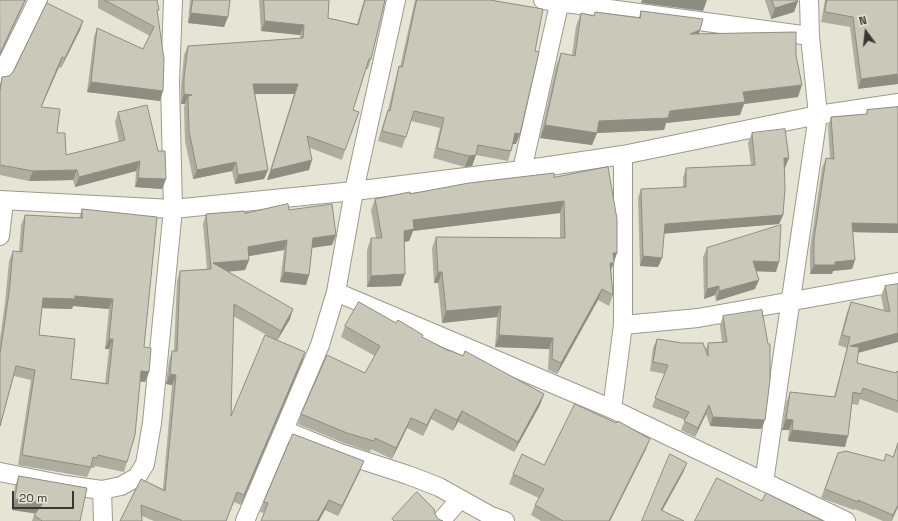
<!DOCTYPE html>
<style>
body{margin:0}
#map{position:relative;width:898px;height:521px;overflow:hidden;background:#e6e4d4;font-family:"Space Grotesk",sans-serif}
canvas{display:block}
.north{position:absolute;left:846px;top:12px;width:40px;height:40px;-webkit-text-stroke:3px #e6e4d4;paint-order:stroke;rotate:345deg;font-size:11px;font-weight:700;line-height:16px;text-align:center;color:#373630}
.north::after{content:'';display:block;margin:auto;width:14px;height:18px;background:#373630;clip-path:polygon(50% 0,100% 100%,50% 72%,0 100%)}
.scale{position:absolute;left:12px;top:491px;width:62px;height:18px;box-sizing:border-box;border:2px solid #373630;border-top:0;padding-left:5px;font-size:12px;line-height:14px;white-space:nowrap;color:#373630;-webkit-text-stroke:3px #e6e4d4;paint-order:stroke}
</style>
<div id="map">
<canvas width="898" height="521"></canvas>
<div class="north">N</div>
<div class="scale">20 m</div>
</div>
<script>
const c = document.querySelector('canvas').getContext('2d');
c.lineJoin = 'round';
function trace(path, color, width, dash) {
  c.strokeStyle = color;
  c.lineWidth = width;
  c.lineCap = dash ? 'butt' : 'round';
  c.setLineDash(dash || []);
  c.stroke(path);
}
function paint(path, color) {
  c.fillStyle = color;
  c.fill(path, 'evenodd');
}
const minor = new Path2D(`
 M543,0L810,36
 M0,77L38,0
 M522,170L560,0
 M0,200L173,209L354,191L522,170L623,155L818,115L898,103
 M0,236L4,201
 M336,292L612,409L846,521
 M623,325L698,318L898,282
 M612,409L623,325V155
 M284,430L340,453L408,475L439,487L491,516L505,521
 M0,472L65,485L102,490L121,486L137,477L145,464L152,423L173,209L170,83L173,0
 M764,482L818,115L810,36L809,0
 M102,490L103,521
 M245,521L320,345L336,292L354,191L396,0
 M441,521L460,499`);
const wall = new Path2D(`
 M98,0H157L160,101L87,92L94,37L97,28L143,49L150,36L98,8Z
 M190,0H230L224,27L188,23Z
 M259,0H329L328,18L357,24L364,0H385L371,59L368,69H366L353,110L345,150L342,160L310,148L309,170L267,180L294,94H255L268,170L264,179L235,184L232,171L193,179L185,141L184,106L185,104H181V87L184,55L188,46L300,39V35L261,31Z
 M415,0H490L516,144H513L511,151L508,161L476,155L472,166L465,167L433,158L440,128L411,121L402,148L378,141L384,121L388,110L396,77L399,66L400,67Z
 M765,0H797L798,1L794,12L771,19Z
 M825,0H898L858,89L850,27L821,22Z
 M641,11L699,34L796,55L798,97L744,104L740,115L666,123L664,130L597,133L592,145L540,138L556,66L561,53L572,55L576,26L581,13L594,15L595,12L639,17Z
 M83,21L80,30L61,68L59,67L41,107L57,133L66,155L119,142L115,122L118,112L158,151L166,179L162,189L135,187L136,171L75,187L73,180L29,181L0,175V84L2,77L9,76Z
 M898,107V233L853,232L855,260L852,269L833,271L832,274H810V248L822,168L826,158L830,159L828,126L831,117L866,114L867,110Z
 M752,133L785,168H784L783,215L779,224L664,233L662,258L658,267L640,266L638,198L641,189L683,188V178L686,168L751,165L748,143Z
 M554,177L617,253L611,271L613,295L609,306L598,300L557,374L548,370L549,349L495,347L497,317L442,323L438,283H434L432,248L436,237L560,238V213L413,231L409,241L404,242L401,286L367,287V250L371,238H376L371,210L375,199Z
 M82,209L144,347L149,372L145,382L140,381L127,462L124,472L95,466L94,468H91L87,477L18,465L31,380L14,376L0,427V339L5,303L9,261L13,251L19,252L21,225L25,215L79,218ZM73,306L109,309L105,349H109L105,383L71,379L39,335L42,308L72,309Z
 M289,210L336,235L332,245L312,248L309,275L306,285L280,282L284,250L249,256V260L245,270L227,272L290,319L277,340L305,352L302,362L241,505L234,502L226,521H154L142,516L120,521L141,479L163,489L172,385L166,384L169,361L172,351H174L177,281L180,271L207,269L203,224L206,214ZM233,316L272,338L231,416Z
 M707,248L776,272L756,271L755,289L716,301L715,295L704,299L703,257Z
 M885,286L898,342L858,353L857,363L896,373L898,372V413L860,399L858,405L852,404L845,447L788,441L789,430H782L786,403L790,392L834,397L847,348L838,345L847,312L851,302L884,311L881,296Z
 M723,316L761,429L710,426L706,414L695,437L681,430L685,420L652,407L665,374L650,371L653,348L657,339L706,349L708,343L722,342L720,326Z
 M396,323L423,335L422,337L449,351V350L544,394L540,405L514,452L458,422L453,431L431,419L423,436L407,428L392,459L371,449L370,452L344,443L298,424L301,414L365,373L375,356L341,337L345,326Z
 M898,443V507L892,521H883L855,509L854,510L821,498L838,453L884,461L893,457Z
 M646,449L610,521H541L531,515L535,505L539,498L509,484L513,474L544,465Z
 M360,471L338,516L325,510L264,513L260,512L264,502Z
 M19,476L80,521H32L34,515L35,513L12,510L15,486Z`);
const shadedWall = new Path2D(`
 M25,0H26L24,4L0,55V53Z
 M642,0H707L703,11L641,3Z
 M798,1L794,12L771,19L775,8Z
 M191,13L228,17L224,27L188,23Z
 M83,21L80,30L61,68L65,58Z
 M265,21L304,25L300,35L261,31Z
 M700,30L696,43L690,34Z
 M62,57L59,67L37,117L41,107Z
 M898,74V84L858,89L861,79Z
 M91,82L163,91L160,101L87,92Z
 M253,84H298L294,94H250Z
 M802,85L798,97L744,104L740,115L666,123L664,130L597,133L592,145L540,138L545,125L599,121L670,111L743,92Z
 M184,94L192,95L188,96L185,104H181Z
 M515,133L520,134L516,144H511Z
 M476,155L472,166L465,167L469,156Z
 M784,158H789L785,168H780Z
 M312,160L309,170L267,180L271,170Z
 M140,161L136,171L75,187L79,177Z
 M236,162L232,171L193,179L197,170Z
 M77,170L73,180L29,181L33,171Z
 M268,170L264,179L235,184L238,175Z
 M138,178L166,179L162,189L135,187Z
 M564,201L560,213L413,231L409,241L400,243L404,231L413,220Z
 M783,215L779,224L661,234L665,224Z
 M852,223L898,224V233L848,232Z
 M336,235L332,245L310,248L313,238Z
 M287,240L284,250L244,257L248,247Z
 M613,253H617L609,275L610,264Z
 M643,256L662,258L658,267L640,266Z
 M249,260L245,270L210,273L213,263Z
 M855,260L852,269L833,271L832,274H810L814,265L835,262Z
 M753,261L779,262L776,272L749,271Z
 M284,272L309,275L306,285L280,282Z
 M438,272H442L438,283H434Z
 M405,274L401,286L367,287L371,276Z
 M759,280L755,289L716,301L719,291Z
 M719,286L715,295L704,299L707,289Z
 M602,289L598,300L557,374L561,363Z
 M75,296L113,299L109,309L73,306L72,309L39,308L43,298Z
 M501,306L497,317L442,323L446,311Z
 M293,309L290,319L277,341L281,331Z
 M898,333V342L846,356L850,346Z
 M499,335L553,338L549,349L495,347Z
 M109,339H113L109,349H105Z
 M305,352L302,362L241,505L244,495Z
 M141,371L149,372L145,382L137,381Z
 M170,374L176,375L172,385L166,384Z
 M544,394L540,405L514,452L518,442Z
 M709,405L706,414L695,437L698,428Z
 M435,409L431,419L423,436L427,425Z
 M462,411L458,422L453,431L457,420Z
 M713,417L765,420L761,429L710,426Z
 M411,418L407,428L392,459L396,448Z
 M786,419L793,420L789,430H782Z
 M792,430L848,436L845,447L788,441Z
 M650,439L646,449L610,521H609Z
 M364,461L360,471L338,516L342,506Z
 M687,463L683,473L657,520L661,510Z
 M15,499L43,503L39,514L12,510Z
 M329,500L325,510L319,521H317Z
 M898,505V507L891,521L893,515Z`);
const building = new Path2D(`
 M0,0H25L0,53Z
 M105,0H157L159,10H157L164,59L163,91L91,82L97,28L143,49L154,27Z
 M193,0H230L228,17L191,13Z
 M264,0H329L328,18L358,25L365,0H385L371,59H369L353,110L359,112L345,150L307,136L312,160L271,170L298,84H253L268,170L238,175L236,162L197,170L189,131L188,96L192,95L184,94V78L188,46L303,38L304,25L265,21Z
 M417,0H490L543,9L535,51L539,52L520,134L515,133L511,151L478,145L476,155L469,156L437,148L444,118L414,111L406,137L382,131L388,110L390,111L399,66L402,67Z
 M772,0H797L798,1L775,8Z
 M827,0H898V74L861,79L853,17L825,12Z
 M47,3L83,21L65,58L62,57L41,107L60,109L57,133H65L66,155L125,140L118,112L147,105L158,151H165L166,179L138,178L140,161L79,177L77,170L33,171L0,165V91L2,77L9,76L13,72Z
 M641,11L703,19L700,30L690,34L796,32V55L802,85L743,92L745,102L670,111L668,118L599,121L597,133L545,125L561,53L575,56L581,13L594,16L595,12L640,18Z
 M898,107V224L852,223L855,260L835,262V265H814V239L826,158L834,159L831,117L867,114V110Z
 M785,129L789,158H784L785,189L783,215L665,224L662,258L643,256L641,189L686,187V168L755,165L752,133Z
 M608,167L617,219V253H613L614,263H610L613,295L602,289L561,363L552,359L553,338L499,335L501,306L446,311L442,272H438L436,237L565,238L564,201L413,220L414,229L404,231L405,274L371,276V238H382L375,199L410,192V194L469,183L554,173V177Z
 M288,204L289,210L332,204L336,235L313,238L309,275L284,272L287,240L248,247L249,260L213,263L293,309L281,331L234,304L231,416L265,335L305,352L244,495L237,492L226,521H181V520L141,505L142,521H120L141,479L165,491L176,375L170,374L172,351H177L180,271L211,269L206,214L244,211L245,213Z
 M82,209L157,217L144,347L151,348L149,372L141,371L135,435L127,462L98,455L97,458L93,457L91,467L22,455L35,370L16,366L0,426V354L9,293L13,251L22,252L25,215L82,218ZM75,296L113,299L109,339H113L108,384L71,379L75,339L39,335L43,298L75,299Z
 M781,225L779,262L753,261L759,280L719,291V286L707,289V248Z
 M898,284V333L850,346L859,347L857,363L896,373L897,371L898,372V401L863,388L861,394L853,392L848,436L792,430L793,420L786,419L790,392L835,397L850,337L842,335L851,302L890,312L885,286Z
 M359,302L396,323L398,320L423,335L422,337L449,351V350L463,356L465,351L544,394L518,442L462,411L457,420L435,409L427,425L411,418L396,448L375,438L374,441L347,433L301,414L327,355L365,373L380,346L345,326Z
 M762,310L768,344H770V380L765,420L713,417L709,405L698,428L684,421L689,412L655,398L668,365L653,362L657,339L682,343H703L708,356V343L727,342L723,316Z
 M575,404L616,423L618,421L650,439L609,521H563L535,505L544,489L513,474L522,454L544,465Z
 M293,434L364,461L342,506L329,500L317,521H261L268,503L264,502Z
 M898,443V505L893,515L858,500V502L825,489L838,453L846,451L884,461L886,454L893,457Z
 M670,454L687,463L661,510L684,521H642Z
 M19,476L87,488L80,521H42L34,515L43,503L15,499Z
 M717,478L762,501L766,493L823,521H695Z
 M417,492L434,509L435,514L438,519L443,521H394L392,519Z`);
trace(minor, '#9c9b8b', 20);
trace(minor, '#fff', 18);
paint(wall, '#aead9f');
paint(shadedWall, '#8d8d82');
paint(building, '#cac9b9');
trace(building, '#8d8d82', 1);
</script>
